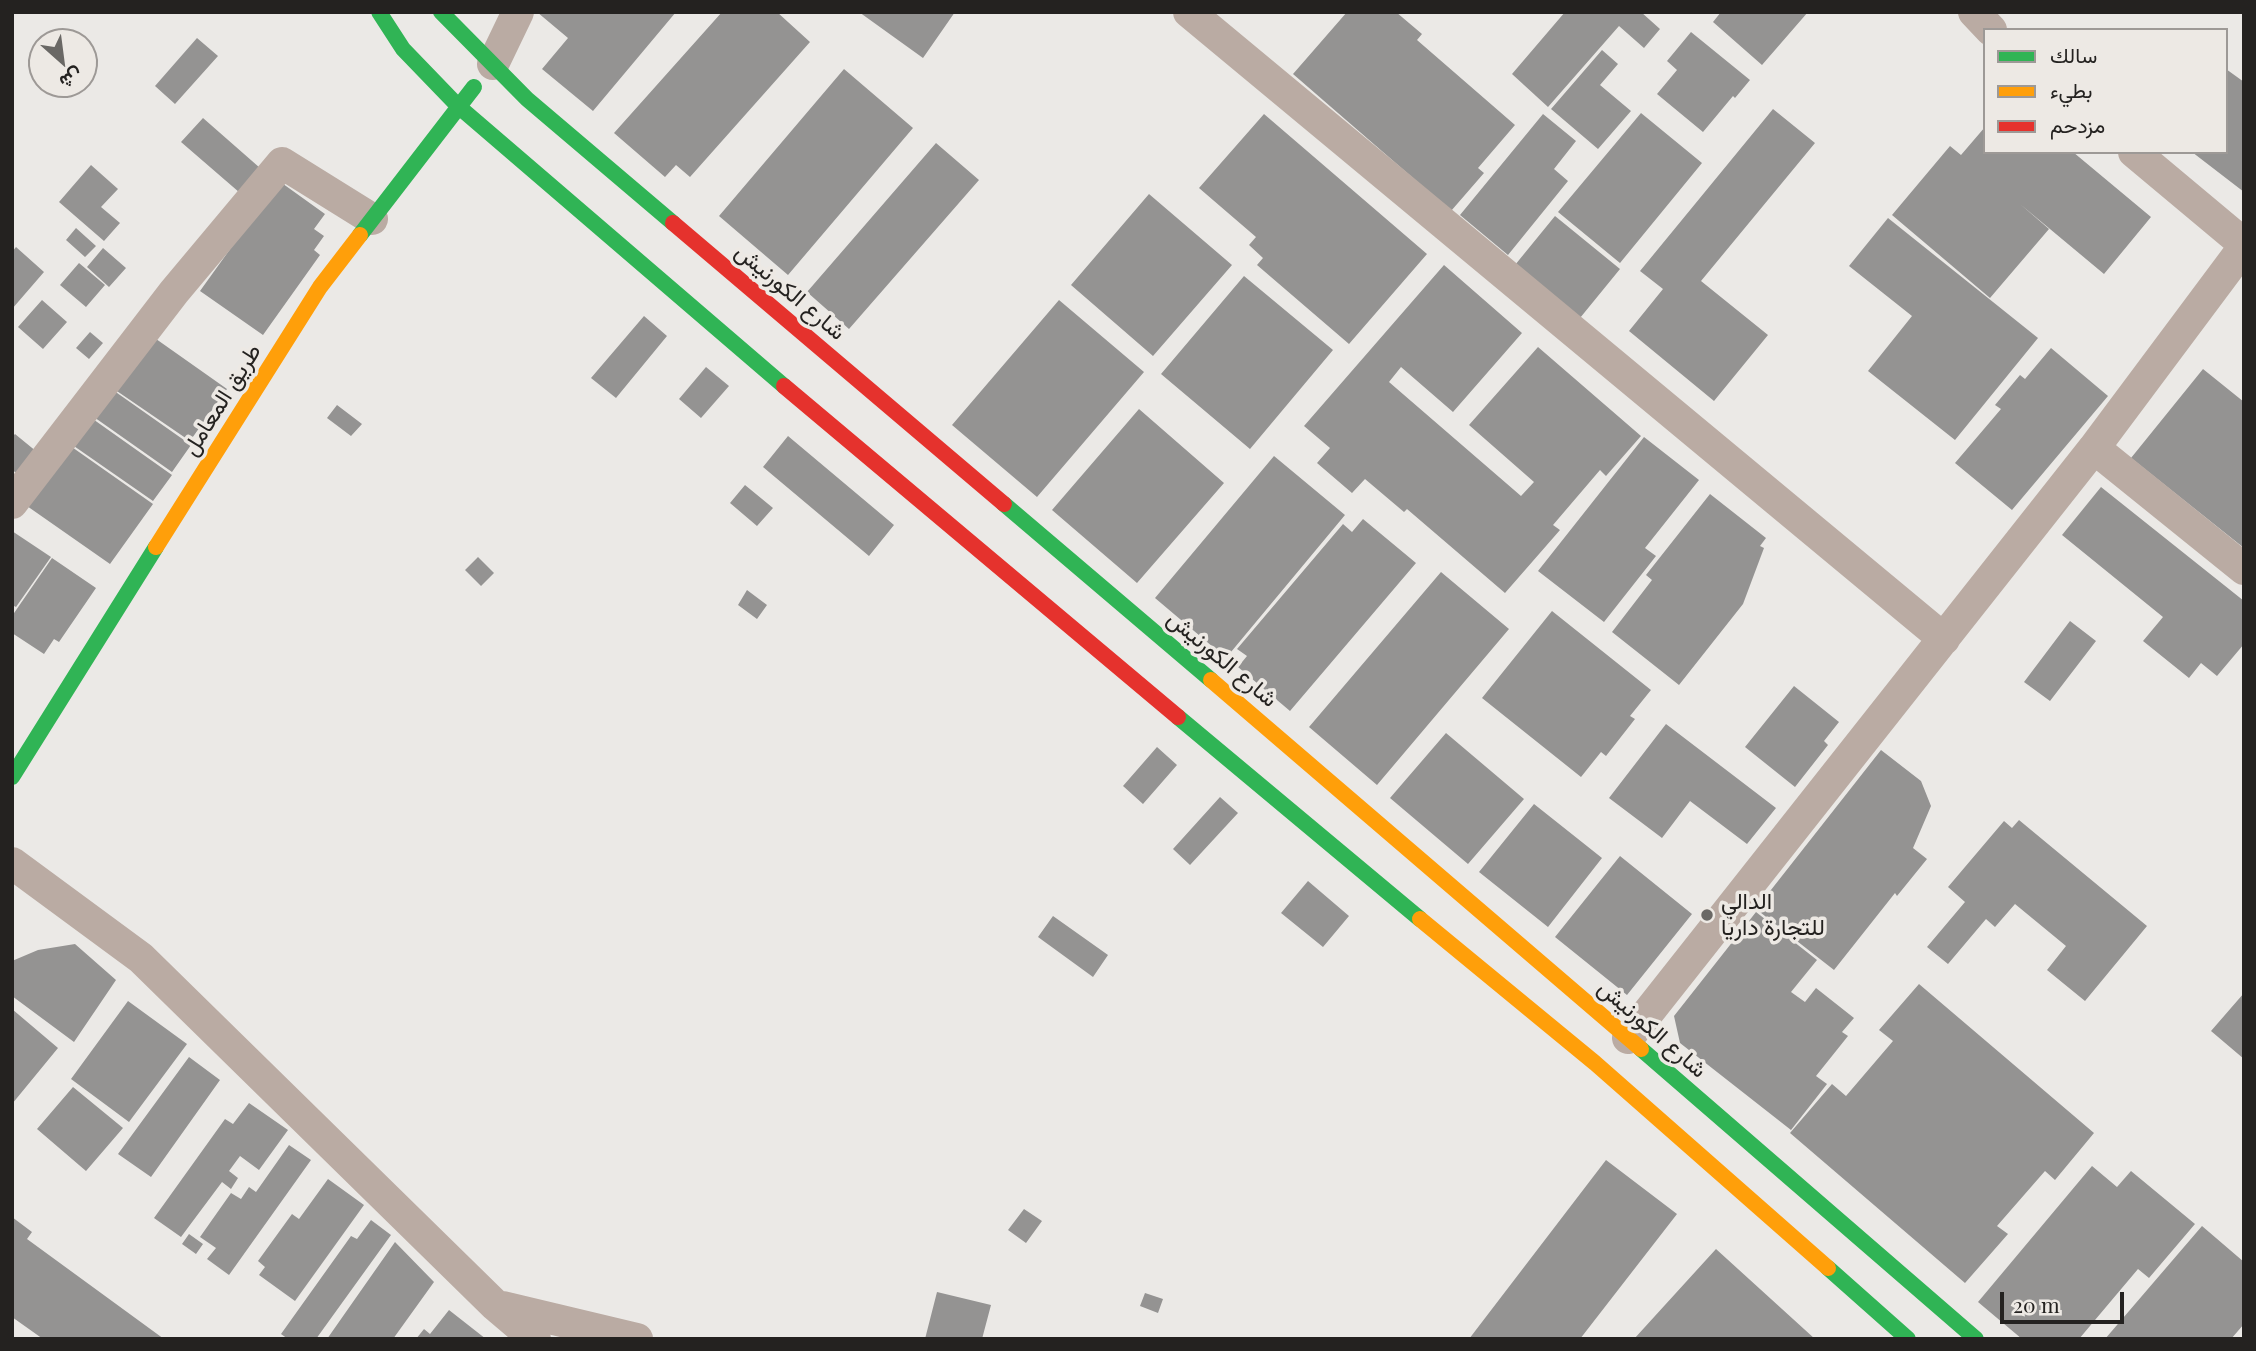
<!DOCTYPE html>
<meta charset="utf-8">
<style>
body{margin:0}
#map{position:relative;width:2256px;height:1351px;overflow:hidden;background:#ebe9e6;font-family:"Playfair Display",Vazirmatn,serif}
canvas{display:block}
.frame{position:absolute;inset:0;border:14px solid #242220;pointer-events:none}
.legend{position:absolute;left:1983px;top:28px;width:245px;height:126px;box-sizing:border-box;background:#ede9e4;border:2px solid #9d9996;margin:0;padding:9px 12px;list-style:none;font-size:21px;color:#242220}
.legend li{display:flex;align-items:center;gap:14px;height:35px}
.legend b{width:35px;border:2px solid #9d9996}
.north{position:absolute;left:28px;top:28px;width:70px;height:70px;box-sizing:border-box;background:#ede9e4;border:2px solid #9d9996;border-radius:50%;rotate:152deg;font-size:19px;font-weight:700;line-height:28px;text-align:center;color:#242220}
.north::after{content:'';display:block;margin:auto;width:24px;height:32px;background:#6a6865;clip-path:polygon(50% 0,100% 100%,50% 72%,0 100%)}
.scale{position:absolute;left:2000px;top:1292px;width:124px;height:32px;box-sizing:border-box;border:4px solid #242220;border-top:0;padding-left:9px;font-size:21px;line-height:24px;white-space:nowrap;color:#242220;-webkit-text-stroke:5px #ede9e4;paint-order:stroke}
</style>
<div id="map">
<canvas width="2256" height="1351"></canvas>
<div class="frame"></div>
<ul class="legend">
<li><b style="height:9px;background:#30b455"></b>سالك</li>
<li><b style="height:9px;background:#ff9f0a"></b>بطيء</li>
<li><b style="height:9px;background:#e5322d"></b>مزدحم</li>
</ul>
<div class="north">ش</div>
<div class="scale">20 m</div>
</div>
<script>
const c = document.querySelector('canvas').getContext('2d');
c.lineJoin = 'round';
function paint(path, color) {
  c.fillStyle = color;
  c.fill(path, 'evenodd');
}
function trace(path, color, width, dash) {
  c.strokeStyle = color;
  c.lineWidth = width;
  c.lineCap = dash ? 'butt' : 'round';
  c.setLineDash(dash || []);
  c.stroke(path);
}
function label(font, color, halo, rows, align = 'center') {
  c.font = font + ' "Playfair Display",Vazirmatn,serif';
  c.lineWidth = 7;
  c.setLineDash([]);
  c.textBaseline = 'middle';
  c.strokeStyle = halo;
  c.fillStyle = color;
  for (const [text, x, y, turn = 0] of rows) {
    c.save();
    c.translate(x, y);
    c.rotate((+turn || 0) * Math.PI / 180);
    c.textAlign = isNaN(turn) ? turn : align;
    if (halo) c.strokeText(text, 0, 0);
    c.fillText(text, 0, 0);
    c.restore();
  }
}
const building = new Path2D(`
 M537,12H676L593,111L542,69L568,38Z
 M722,12H777L810,42L690,177L676,165L665,177L614,133Z
 M859,12H955L923,58Z
 M1347,12H1396L1422,34L1417,40L1515,125L1478,168L1484,173L1451,211L1293,74Z
 M1565,12H1641L1660,29L1644,48L1619,26L1548,107L1512,74Z
 M1721,12H1808L1762,65L1713,22Z
 M1691,32L1750,80L1735,98L1733,96L1703,132L1657,94L1677,70L1667,61Z
 M197,38L218,56L175,104L155,86Z
 M1602,50L1618,64L1600,85L1631,111L1598,149L1551,109Z
 M844,69L913,128L788,275L719,216Z
 M2226,69L2244,82V192L2192,152H2226Z
 M1773,109L1815,143L1701,281L1768,335L1714,401L1629,331L1663,289L1640,271Z
 M1641,113L1702,163L1620,263L1558,212Z
 M1264,114L1427,254L1349,344L1257,265L1263,258L1249,245L1256,237L1199,188Z
 M1543,114L1576,141L1554,169L1568,181L1508,255L1460,215Z
 M203,118L268,175L247,199L181,142Z
 M1985,127V152H2073L2151,217L2104,274L2020,204L2049,229L1990,298L1892,215L1950,146L1961,155Z
 M936,143L979,180L849,329L807,292Z
 M91,165L118,189L101,207L120,223L104,241L59,202Z
 M279,181L325,214L314,229L324,236L314,250L320,255L263,335L200,291Z
 M1149,194L1232,265L1153,356L1071,285Z
 M1555,216L1620,269L1580,318L1515,265Z
 M1888,218L2038,338L1955,440L1868,371L1912,316L1849,266Z
 M76,228L96,246L85,257L66,240Z
 M16,247L44,272L12,309V252Z
 M103,248L126,268L109,287L87,267Z
 M79,263L105,285L86,307L60,285Z
 M1444,265L1522,333L1453,412L1401,367L1389,382L1521,496L1534,482L1469,425L1538,347L1641,436L1606,476L1600,470L1553,525L1560,530L1505,593L1407,509L1404,512L1365,479L1352,493L1317,463L1330,448L1304,426Z
 M1244,276L1333,350L1250,449L1161,374Z
 M42,300L67,322L43,349L18,327Z
 M1059,300L1144,372L1037,497L952,425Z
 M644,316L667,336L616,398L591,378Z
 M90,332L103,343L89,359L76,348Z
 M149,334L227,389L190,441L111,387Z
 M2051,348L2108,396L2012,510L1955,463L2001,409L1995,405L2020,375L2025,379Z
 M706,367L729,386L701,418L679,399Z
 M2203,369L2244,402V548L2131,458Z
 M110,388L191,445L172,472L91,415Z
 M337,405L362,424L351,436L327,418Z
 M1139,409L1224,483L1137,583L1052,510Z
 M90,417L172,475L153,501L71,444Z
 M15,434L37,452L18,474L12,470V437Z
 M788,436L894,525L869,556L763,467Z
 M1644,437L1699,480L1645,548L1656,556L1604,622L1538,571Z
 M69,445L153,504L110,564L27,506Z
 M1274,456L1345,515L1226,658L1155,598Z
 M745,485L773,508L757,526L730,503Z
 M2101,487L2244,601V644L2217,676L2201,663L2189,678L2143,641L2163,617L2062,535Z
 M1710,494L1766,538L1760,546L1764,548L1743,604L1679,685L1612,632L1652,580L1646,575Z
 M1363,519L1416,563L1290,711L1238,667L1247,656L1237,649L1343,524L1352,532Z
 M12,531L51,557L16,607L12,605Z
 M478,557L494,573L481,586L465,570Z
 M52,558L96,588L59,642L54,639L44,654L12,633V616Z
 M1441,572L1509,629L1377,785L1309,727Z
 M747,590L767,605L757,619L738,605Z
 M1552,611L1651,690L1630,716L1635,719L1606,756L1601,752L1581,777L1482,698Z
 M2070,621L2096,641L2050,701L2024,682Z
 M1794,686L1839,722L1824,741L1828,745L1795,787L1745,747Z
 M1666,724L1776,808L1747,844L1690,801L1662,838L1609,798Z
 M1446,733L1524,799L1468,864L1390,798Z
 M1157,747L1177,765L1143,804L1123,786Z
 M1881,750L1921,781L1931,806L1913,848L1927,859L1897,896L1895,893L1834,970L1756,909Z
 M1220,797L1238,813L1190,865L1173,849Z
 M1534,804L1602,858L1548,927L1479,872Z
 M2019,820L2147,926L2085,1001L2047,970L2066,946L2015,904L1995,927L1986,919L1948,964L1927,947L1965,902L1948,887L2004,821L2012,828Z
 M1620,856L1692,914L1627,995L1555,937Z
 M1308,881L1349,916L1323,947L1281,913Z
 M1756,912L1817,960L1791,992L1805,1002L1816,988L1854,1018L1842,1032L1848,1036L1816,1076L1827,1084L1791,1130L1680,1043L1674,1016Z
 M1053,916L1108,955L1093,977L1038,937Z
 M75,944L116,980L74,1042L12,996V961L38,950Z
 M1919,984L2094,1133L2055,1180L2045,1171L1997,1226L2008,1234L1965,1283L1790,1133L1832,1084L1846,1096L1893,1041L1879,1030Z
 M2244,993V1059L2211,1031Z
 M128,1001L187,1044L129,1122L71,1079Z
 M12,1009L58,1048L12,1104Z
 M189,1057L220,1080L151,1177L118,1154Z
 M73,1087L123,1128L86,1171L37,1129Z
 M249,1103L288,1130L259,1170L240,1156L229,1171L238,1178L231,1189L222,1182L181,1237L154,1218L225,1119L233,1124Z
 M289,1145L311,1160L229,1275L207,1259L216,1248L200,1237L231,1193L241,1199L249,1187L256,1192Z
 M1606,1160L1677,1214L1580,1339H1469Z
 M2092,1166L2117,1187L2131,1171L2195,1224L2149,1278L2138,1269L2079,1339H2022L1978,1302Z
 M328,1179L364,1205L295,1301L259,1275L265,1267L258,1261L292,1214L299,1219Z
 M1024,1209L1042,1221L1026,1243L1008,1230Z
 M12,1217L32,1232L27,1239L164,1339H43L12,1317Z
 M371,1220L391,1235L316,1339H288L281,1334L351,1236L357,1239Z
 M2202,1226L2244,1262V1292L2242,1294L2244,1296V1324L2231,1339H2105Z
 M189,1234L203,1244L196,1254L182,1244Z
 M395,1242L434,1282L393,1339H327Z
 M1716,1249L1815,1339H1634Z
 M937,1292L991,1305L982,1339H925Z
 M1145,1293L1163,1299L1158,1313L1140,1306Z
 M449,1310L486,1339H416L424,1329L430,1334Z`);
const street = new Path2D(`
 M1189,12L1944,639
 M1974,12L1991,30
 M493,64L518,12
 M2134,152L2244,244
 M2094,448L2244,569
 M12,503L174,292L282,163L372,219
 M12,863L141,958L495,1305L535,1339
 M1628,1038L2094,448L2244,247
 M503,1307L637,1339`);
const fast = new Path2D(`
 M379,12L403,49L458,106L784,386
 M441,12L527,99L673,223
 M360,235L474,87
 M1004,504L1211,680
 M1178,717L1420,919
 M12,777L156,547
 M1641,1049L1976,1339
 M1828,1268L1908,1339`);
const slow = new Path2D(`
 M156,547L320,287L360,235
 M1211,680L1641,1049
 M1420,919L1595,1063L1828,1268`);
const jam = new Path2D(`
 M673,223L1004,504
 M784,386L1178,717`);
const markers = [
 [1707,915,7,"#6a6865"]
];
const streetNames = [
 ["شارع الكورنيش",790,292,40],
 ["طريق المعامل",222,400,-58],
 ["شارع الكورنيش",1222,659,40],
 ["شارع الكورنيش",1652,1029,41]
];
const poiNames = [
 ["الدالي",1721,902],
 ["للتجارة داريا",1721,928]
];
paint(building, '#949392');
trace(street, '#baaba3', 32);
trace(fast, '#30b455', 16);
trace(slow, '#ff9f0a', 16);
trace(jam, '#e5322d', 16);
for (const [x, y, r, color] of markers) {
  const dot = new Path2D();
  dot.arc(x, y, r, 0, 2 * Math.PI);
  c.fillStyle = color;
  c.fill(dot);
  trace(dot, '#ede9e4', 2.5);
}
label('23px', '#242220', '#ede9e4', streetNames);
label('23px', '#242220', '#ede9e4', poiNames, 'left');
</script>
